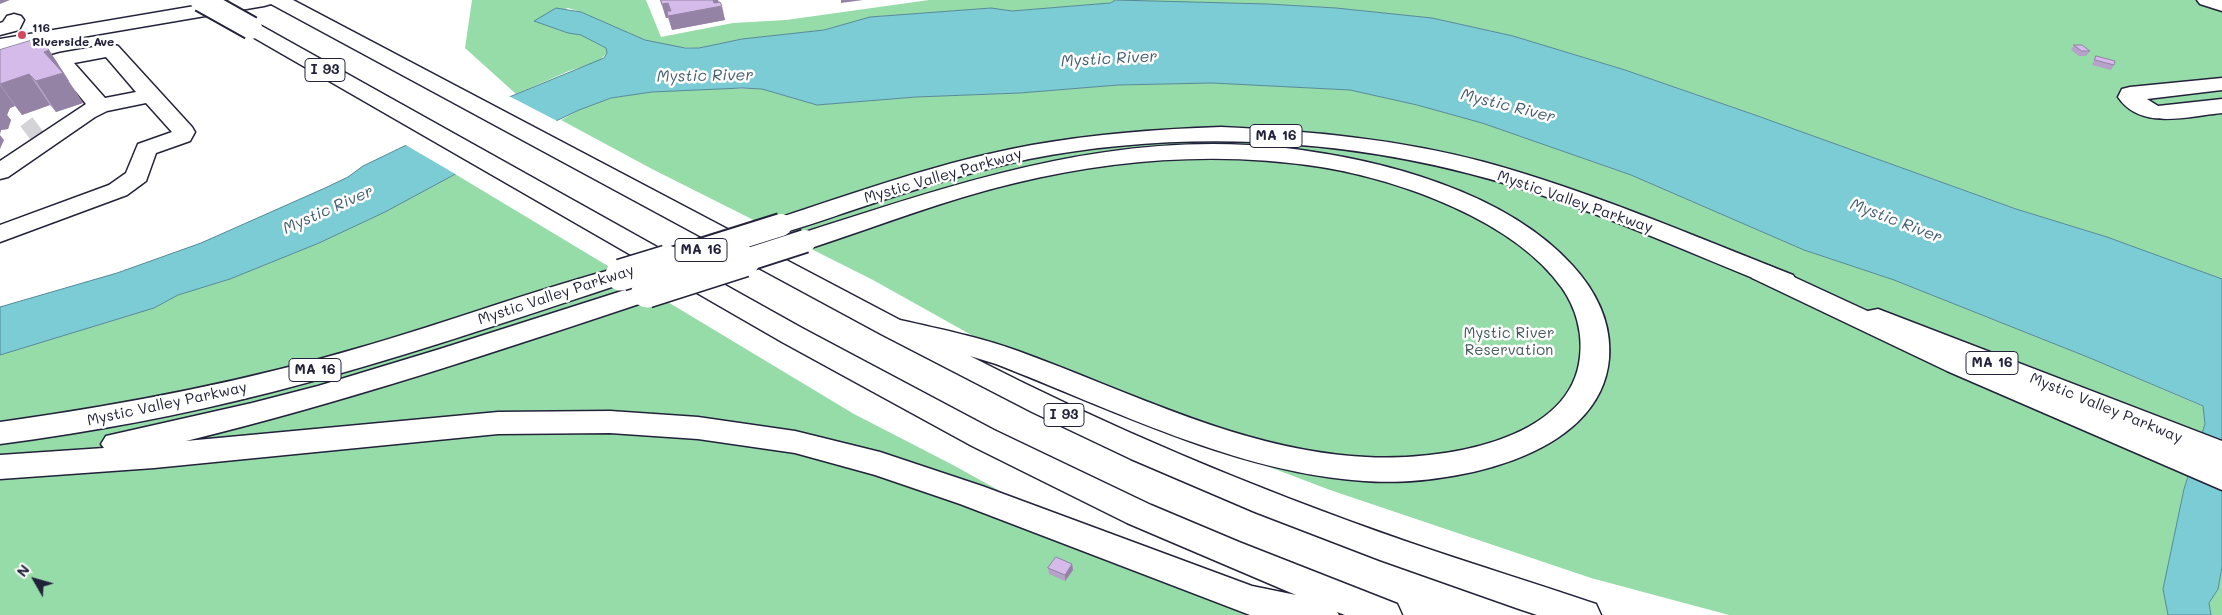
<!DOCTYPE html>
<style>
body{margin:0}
#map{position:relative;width:2222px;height:615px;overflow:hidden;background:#fff;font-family:Mali,sans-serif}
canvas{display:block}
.north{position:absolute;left:10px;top:555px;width:50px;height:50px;-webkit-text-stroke:4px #fff;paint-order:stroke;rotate:308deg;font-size:14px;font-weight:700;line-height:20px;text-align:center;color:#22223b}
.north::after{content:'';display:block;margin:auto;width:18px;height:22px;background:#22223b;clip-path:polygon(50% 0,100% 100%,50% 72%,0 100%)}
</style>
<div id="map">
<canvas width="2222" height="615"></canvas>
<div class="north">N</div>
</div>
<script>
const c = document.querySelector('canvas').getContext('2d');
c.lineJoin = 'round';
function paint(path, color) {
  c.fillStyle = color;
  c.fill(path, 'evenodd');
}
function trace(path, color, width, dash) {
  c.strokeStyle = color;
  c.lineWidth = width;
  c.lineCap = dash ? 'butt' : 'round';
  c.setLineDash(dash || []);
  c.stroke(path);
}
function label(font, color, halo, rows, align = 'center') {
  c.font = font + ' Mali,sans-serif';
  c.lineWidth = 5;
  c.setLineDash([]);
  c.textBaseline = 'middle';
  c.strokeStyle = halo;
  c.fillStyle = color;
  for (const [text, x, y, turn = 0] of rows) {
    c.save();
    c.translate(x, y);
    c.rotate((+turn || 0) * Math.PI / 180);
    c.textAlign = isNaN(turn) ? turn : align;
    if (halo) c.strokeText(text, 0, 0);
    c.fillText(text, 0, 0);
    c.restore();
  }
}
const green = new Path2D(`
 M472,0H646L661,37L733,23L786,20L929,0H1116L1110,3L1012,11L991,8L870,17L824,30L742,39L699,48L674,47L645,40L581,12L568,8L535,21L568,33L581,35L606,48L607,53L599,61L569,71L516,94L465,48Z
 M1122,0H2222V279L2107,237L2016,209L1755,115L1625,70L1513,36L1432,18L1336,8L1268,4L1145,2Z
 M1212,83L1350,90L1417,105L1482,123L1631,175L1804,250L1894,280L2090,358L2204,407L2205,424L2184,489L2163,589L2168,615H1729L1591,578L1330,490L1077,394L873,280L652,169L561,120L579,110L611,98L652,92L707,88L762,89L817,105L916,97L1020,93L1118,85Z
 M455,174L854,414L953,465L1076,533L1183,587L1249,615H0V355L154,308L178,295L230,279L319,243L385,212Z
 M2222,567V615H2211L2209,603L2218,589Z`);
const water = new Path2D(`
 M1116,0L1268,4L1336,8L1432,18L1513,36L1625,70L1755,115L2016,209L2107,237L2222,279V567L2218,589L2209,603L2211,615H2168L2163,589L2184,489L2205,424L2203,406L2090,358L1894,280L1804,250L1631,175L1482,123L1417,105L1350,90L1212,83L1118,85L1020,93L916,97L817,105L762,89L742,88L652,92L611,98L579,110L537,130L385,212L319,243L230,279L178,295L154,308L0,355V307L117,273L201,243L325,188L348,177L363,166L485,107L604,58L607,53L606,48L581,35L568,33L534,21L556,8L581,12L645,40L685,48H699L742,39L824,30L870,17L991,8L1012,11L1110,3Z`);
const pier = new Path2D(`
 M507,95L561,123L523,140L457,175L404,144Z`);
const minorTunnel = new Path2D(`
 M27,135L39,126`);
const minor = new Path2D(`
 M2197,0H2222V11L2200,4Z
 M14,14L21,16L24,20L19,30L0,35V23L3,22L7,16Z
 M111,44L118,46L192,127L195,132L190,141L156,153L146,181L127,195L0,242V225L109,185L126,173L138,144L172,132L146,103L107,111L95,117L8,177L0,179V161L86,104L56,67L21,77L13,76L10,71L13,66L60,53ZM106,57L136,92L105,98L74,63Z
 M2222,78V90L2147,99L2158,106L2222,99V113C2188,116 2141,131 2118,97L2122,89L2130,87Z`);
const major = new Path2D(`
 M230,0H274L271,4L264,6L0,51V39Z
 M1221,127C1310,131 1398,139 1484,162C1590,191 1691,235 1793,275L1797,281L1793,287L1784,290L1775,287C1693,254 1613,218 1529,191C1369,139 1194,127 1029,159C973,171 919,188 865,206C837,215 809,226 781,233L772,230L768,225L772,220C858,192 943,161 1032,145C1095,134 1158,129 1221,127Z
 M621,267L630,269L634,275L630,281C512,320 393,361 272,392C182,415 92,432 0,444V422C123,405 243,382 362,347C449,322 534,290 621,267Z
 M1878,309L2222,441V466L1868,325L1864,318L1868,311Z`);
const highway = new Path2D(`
 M268,0H293L900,320C940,329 980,337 1018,351C1131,392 1244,451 1366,457C1435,461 1571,444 1580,357C1583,333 1576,308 1562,288C1514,220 1400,180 1321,167C1220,151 1114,159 1015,183C947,199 881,225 814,247L805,249L796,247L792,241L796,235C959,183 1110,129 1285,148C1380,159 1505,191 1572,265C1596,291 1612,323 1609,359C1600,460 1444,487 1364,481C1238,473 1112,409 996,364L970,356C1110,428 1256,489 1405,541C1468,563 1532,582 1596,604L1601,615H1537L1519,609L1380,560L1255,512L1131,459L1032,412L881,334L271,4Z
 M251,22L258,24L802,328L994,430L1151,505L1239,542L1397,604L1402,615H1345L1337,612L1339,615H1250L960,504L875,475L795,453L698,439L610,433L498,434L154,468L0,479V455L104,448L101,444L106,436L252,403L318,386L440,349L647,283L657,286L661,292L657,298C501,350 346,402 186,441L498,412L610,411L698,417L795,431L880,452L982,486L1252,586L1296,595L1127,523L972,446L782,342L244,32L241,28L244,24Z
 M1761,264L1770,266L1967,357L2222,465V490L1947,371L1752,278L1748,272L1752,266Z`);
const majorBridgeFar1 = new Path2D(`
 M663,262L781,225`);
const majorBridge = new Path2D(`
 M621,275L667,261`);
const highwayBridgeFar1 = new Path2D(`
 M201,0L251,28
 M740,262L805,241`);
const highwayBridge = new Path2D(`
 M647,292L744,261`);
const wall = new Path2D(`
 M660,0H718L725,20L672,30L668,18H666Z
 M38,45L49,50L83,103L56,112L50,105L22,115L15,106L10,108L7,115L11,120L8,129L1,130L0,134V50Z
 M2074,45L2090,51L2086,56H2079L2071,50Z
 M2096,56L2114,65L2111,70L2092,65Z
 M1072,564L1073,570L1065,581L1049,574L1048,568Z`);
const shadedWall = new Path2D(`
 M0,0H10L0,4Z
 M712,0H718L720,7L722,6L725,20L672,30L667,11L668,18H666L662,4L668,3L671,15Z
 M841,0H863L841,3Z
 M49,50L69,81H68L83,103L56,112L36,81L44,52Z
 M29,74L50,105L22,115L0,84Z
 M0,85L15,106L10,108L7,115L11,120L8,129L1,130L0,134Z
 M0,135L4,140L0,149Z
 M1072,564L1073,570L1065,581V575Z`);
const building = new Path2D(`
 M661,0H713L714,3L720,2L722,6L668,16L667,11H671L668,3L662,4Z
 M33,40L38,45L44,44L49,50L44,52L63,73L36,81L29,74L0,84V50Z
 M2074,45H2082L2090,51H2082Z
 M2096,56L2115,61L2114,65L2095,60Z
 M1056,557L1072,564L1065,575L1048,568Z`);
const markers = [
 [22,35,5,"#d1495b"]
];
const farPoinames = [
 ["116",32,28],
 ["Riverside Ave",32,42]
];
const shields = [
 [325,70,40],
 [1276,136,52],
 [701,250,52],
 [1992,363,52],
 [315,370,52],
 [1064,415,40]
];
const shieldNames = [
 ["I 93",325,70],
 ["MA 16",1276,136],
 ["MA 16",701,250],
 ["MA 16",1992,363],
 ["MA 16",315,370],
 ["I 93",1064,415]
];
const streetNames = [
 ["Mystic Valley Parkway",943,176,-16],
 ["Mystic Valley Parkway",1575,202,19],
 ["Mystic Valley Parkway",556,295,-18],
 ["Mystic Valley Parkway",167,404,-12],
 ["Mystic Valley Parkway",2106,408,22]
];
const parkNames = [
 ["Mystic River",1509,333],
 ["Reservation",1509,350]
];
const waterNames = [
 ["Mystic River",1109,59,-3],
 ["Mystic River",705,76,-1],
 ["Mystic River",1508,106,14],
 ["Mystic River",328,210,-24],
 ["Mystic River",1896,221,21]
];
paint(green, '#96dca9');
paint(water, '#7bccd4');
trace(water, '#578897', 1);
paint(pier, '#fff');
trace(minorTunnel, '#d3d3d8', 22, [22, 11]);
trace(minor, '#22223b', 3);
trace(major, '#22223b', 3);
trace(highway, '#22223b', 3);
paint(minor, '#fff');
paint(major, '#fff');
paint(highway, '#fff');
trace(majorBridgeFar1, '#22223b', 26, []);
trace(majorBridge, '#22223b', 34, []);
trace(highwayBridgeFar1, '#22223b', 26, []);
trace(highwayBridge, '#22223b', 34, []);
trace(majorBridgeFar1, '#fff', 22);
trace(majorBridge, '#fff', 31);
trace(highwayBridgeFar1, '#fff', 22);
trace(highwayBridge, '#fff', 31);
paint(wall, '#b6a1c9');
paint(shadedWall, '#9483a4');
paint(building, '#d4bbea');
trace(building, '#9483a4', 1);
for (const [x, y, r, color] of markers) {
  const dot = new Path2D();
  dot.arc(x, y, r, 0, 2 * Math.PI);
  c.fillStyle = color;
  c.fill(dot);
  trace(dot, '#fff', 2);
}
label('bold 12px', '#22223b', '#fff', farPoinames, 'left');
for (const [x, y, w] of shields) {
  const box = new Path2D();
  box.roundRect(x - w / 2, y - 11.5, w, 23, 4);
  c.fillStyle = '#fff';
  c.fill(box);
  trace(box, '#22223b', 1);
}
label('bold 14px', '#22223b', null, shieldNames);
label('15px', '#22223b', '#fff', streetNames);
label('15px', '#455a5c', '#fff', parkNames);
label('italic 16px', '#415e71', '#fff', waterNames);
</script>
